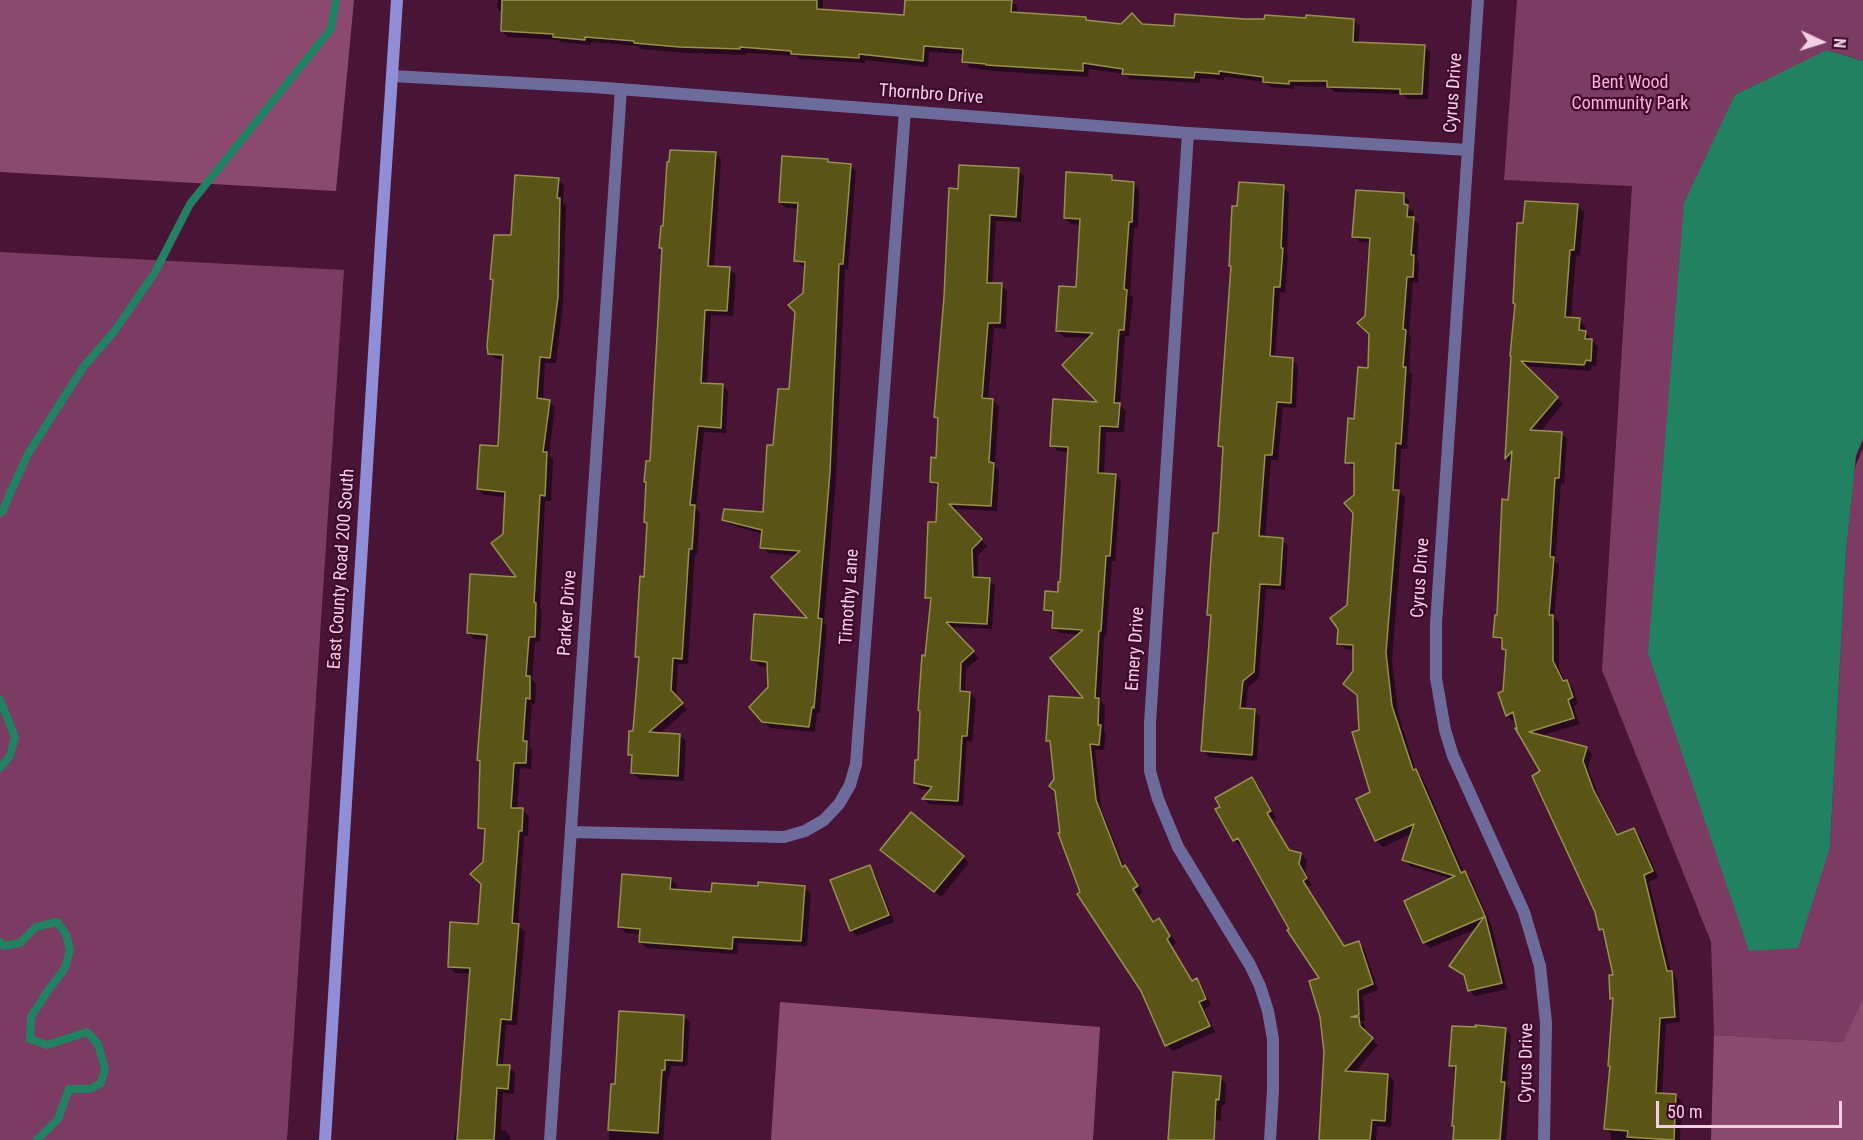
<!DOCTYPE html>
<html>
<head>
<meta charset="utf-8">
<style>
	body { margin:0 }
	#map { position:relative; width:1863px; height:1140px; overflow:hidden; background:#4a1437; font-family:"Roboto Condensed",sans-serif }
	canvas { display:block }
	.north { position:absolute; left:1791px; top:12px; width:60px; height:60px; -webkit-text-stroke:4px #3f082c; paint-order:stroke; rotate:94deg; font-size:16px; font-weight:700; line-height:24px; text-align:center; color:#f2cfe2 }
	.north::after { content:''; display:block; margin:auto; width:21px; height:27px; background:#f2cfe2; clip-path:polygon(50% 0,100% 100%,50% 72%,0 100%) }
	.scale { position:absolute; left:1656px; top:1101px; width:186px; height:27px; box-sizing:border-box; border:3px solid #f2cfe2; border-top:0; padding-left:8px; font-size:18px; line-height:21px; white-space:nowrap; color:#f2cfe2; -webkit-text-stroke:4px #3f082c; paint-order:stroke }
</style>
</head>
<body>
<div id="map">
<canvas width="1863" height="1140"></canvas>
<div class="north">N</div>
<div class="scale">50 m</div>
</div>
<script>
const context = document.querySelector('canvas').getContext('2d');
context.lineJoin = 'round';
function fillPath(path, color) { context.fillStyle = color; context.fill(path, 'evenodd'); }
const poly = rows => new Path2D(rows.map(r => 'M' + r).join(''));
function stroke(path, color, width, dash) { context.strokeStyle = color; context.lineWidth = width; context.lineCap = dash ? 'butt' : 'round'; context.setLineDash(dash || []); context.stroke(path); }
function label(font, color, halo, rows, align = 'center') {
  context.font = font + ' "Roboto Condensed",sans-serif'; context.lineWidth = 4.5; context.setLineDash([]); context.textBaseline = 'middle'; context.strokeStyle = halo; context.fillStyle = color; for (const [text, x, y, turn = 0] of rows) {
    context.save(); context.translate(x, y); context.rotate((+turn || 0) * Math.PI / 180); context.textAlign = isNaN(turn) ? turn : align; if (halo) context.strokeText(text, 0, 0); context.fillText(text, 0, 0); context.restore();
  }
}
fillPath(poly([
	[1517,0,1863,0,1863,61,1827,50,1830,847,1846,552,1854,470,1863,448,1863,1001,1843,1042,1714,1035,1711,942,1602,670,1632,186,1504,180],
	[0,252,344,270,287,1140,0,1140]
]), '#7b3b62');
fillPath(poly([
	[0,0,354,0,336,191,0,172],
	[1863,999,1863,1140,1711,1140,1714,1035,1843,1042],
	[780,1002,1100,1027,1093,1140,771,1140]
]), '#8b4970');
fillPath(poly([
	[1827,50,1863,61,1863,439,1856,456,1846,552,1830,847,1798,948,1749,951,1648,653,1684,203,1735,95]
]), '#218160');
fillPath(poly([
	[498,0,823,0,823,11,905,16,907,0,1011,0,1017,6,1017,13,1085,18,1089,22,1175,28,1245,20,1354,20,1360,26,1358,44,1424,46,1430,52,1428,99,1407,99,1403,94,1335,92,1329,87,1294,86,1294,89,1271,87,1265,82,1224,77,1224,80,1200,78,1200,83,1130,79,1125,74,1089,69,1088,77,994,71,970,68,964,61,964,54,929,52,928,67,865,60,865,63,799,59,796,56,746,53,746,55,686,53,641,49,638,46,591,42,591,45,561,42,558,40,508,37,502,31,503,14,497,8],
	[715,153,721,159,714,268,729,269,736,275,733,316,711,315,707,384,722,385,728,391,726,433,704,432,696,508,700,513,697,554,695,554,688,664,678,664,676,698,687,710,659,734,680,735,686,741,684,781,639,779,633,773,634,759,629,755,634,733,640,660,636,656,649,525,646,522,651,462,664,250,661,247],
	[828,160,831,164,850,165,856,171,848,270,845,269,836,479,824,623,827,626,820,713,817,713,815,732,770,728,763,721,770,687,769,667,759,666,753,660,811,619,797,556,768,553,762,547,763,534,730,525,724,519,764,514,775,447,790,391,804,294,806,267,802,266,796,260,800,209,786,208,780,202],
	[1018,170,1024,176,1021,222,996,221,992,285,1001,285,1007,291,1006,329,994,328,988,400,993,400,999,406,995,466,999,470,997,511,952,509,987,546,978,555,978,579,989,580,995,586,992,629,950,627,979,658,966,669,965,693,970,693,976,699,972,742,967,741,963,806,930,804,924,799,931,791,921,789,915,783,919,761,932,602,927,597,937,524,939,488,931,481,937,459,940,421,935,417,960,191],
	[1112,177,1117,182,1133,183,1139,189,1138,228,1134,228,1130,294,1133,297,1129,336,1125,336,1120,405,1126,411,1124,432,1106,432,1104,475,1115,475,1121,481,1115,562,1112,561,1106,636,1104,636,1101,702,1105,706,1104,731,1106,733,1104,750,1095,750,1101,808,1124,866,1131,873,1143,892,1138,896,1155,923,1159,920,1165,926,1176,943,1172,946,1193,981,1196,980,1202,986,1211,1005,1204,1009,1215,1032,1173,1051,1167,1045,1142,990,1082,893,1062,834,1052,745,1047,740,1087,699,1080,635,1060,633,1054,627,1054,616,1046,609,1059,594,1062,583,1069,452,1058,451,1051,445,1101,403,1090,338,1064,337,1058,331,1077,288,1081,225,1071,224,1065,218],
	[558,179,564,186,563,203,566,206,563,304,556,363,545,363,543,400,549,401,555,407,549,456,553,459,551,501,545,501,540,608,542,610,540,642,535,642,532,680,536,684,535,704,532,704,529,746,532,749,531,769,520,768,517,810,523,810,529,816,528,836,524,836,518,925,525,932,517,1025,506,1025,503,1066,509,1067,515,1073,514,1094,503,1093,501,1130,504,1130,510,1136,510,1140,454,1140,455,1130,459,1131,471,974,455,973,449,966,480,926,486,834,479,827,482,763,478,760,488,640,474,639,468,633,519,579,504,535,506,497,484,495,478,489,499,448,504,360,496,359,490,353,494,282,492,279,512,237],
	[1283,187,1289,193,1287,254,1288,256,1285,293,1280,292,1275,358,1292,359,1298,365,1296,408,1283,407,1278,460,1271,460,1265,538,1282,540,1288,546,1285,590,1266,589,1259,678,1248,687,1246,710,1254,710,1260,717,1257,761,1209,757,1203,750,1212,618,1209,614,1220,535,1225,451,1220,446,1233,268,1230,266],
	[1403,194,1409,201,1409,208,1414,212,1413,218,1419,224,1417,260,1419,262,1418,283,1413,282,1409,335,1411,337,1409,372,1412,374,1407,449,1401,449,1399,492,1405,497,1392,660,1398,713,1416,771,1422,777,1464,873,1471,879,1491,924,1507,989,1475,996,1469,990,1466,977,1451,966,1478,928,1430,948,1424,942,1453,879,1410,866,1404,860,1413,833,1383,847,1376,841,1358,799,1372,792,1360,731,1354,650,1345,649,1339,643,1349,606,1356,496,1355,468,1347,462,1370,369,1370,334,1366,316,1371,243,1360,242,1354,236],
	[1578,206,1584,212,1580,256,1576,255,1571,319,1579,320,1585,326,1585,332,1598,347,1596,366,1592,366,1590,371,1524,366,1563,404,1540,432,1561,433,1567,439,1564,484,1561,483,1555,561,1559,565,1554,618,1559,623,1559,668,1565,682,1573,688,1578,704,1573,706,1580,724,1540,736,1586,748,1592,754,1588,768,1599,797,1619,836,1634,830,1640,836,1658,877,1649,882,1671,972,1677,979,1680,1022,1666,1024,1662,1095,1676,1096,1682,1102,1680,1140,1611,1140,1611,1134,1606,1128,1611,1067,1614,1001,1611,998,1615,976,1606,935,1600,929,1596,911,1542,771,1516,719,1513,721,1507,715,1504,693,1507,652,1503,648,1503,643,1495,637,1512,465,1506,459,1513,357],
	[1252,779,1258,785,1276,818,1272,820,1291,852,1301,854,1307,860,1305,872,1312,885,1308,887,1345,947,1358,942,1364,948,1378,990,1363,996,1365,1021,1361,1021,1365,1025,1365,1033,1378,1045,1354,1073,1388,1075,1394,1081,1391,1127,1377,1126,1376,1140,1320,1140,1325,1052,1321,979,1243,844,1240,846,1234,840],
	[888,856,963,857,969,863,941,897],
	[869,867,875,873,894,922,857,936,851,930],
	[671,879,677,885,676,891,713,893,760,887,804,888,811,894,807,946,738,943,737,954,647,948,640,942,641,934,626,933,619,927],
	[683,1016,690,1022,687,1066,671,1066,670,1076,668,1076,663,1140,609,1140,612,1085,616,1085],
	[1505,1029,1511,1035,1507,1086,1510,1090,1506,1140,1453,1140,1457,1072,1451,1065],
	[1220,1077,1226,1084,1225,1105,1222,1105,1221,1121,1215,1120,1213,1140,1169,1140]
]), '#0007');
stroke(poly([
	[0,513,3,511,8,498,28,454,84,366,113,333,154,274,190,204,331,29,336,0],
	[0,700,15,737,10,756,0,768],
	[0,942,4,946,20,943,36,927,57,922,66,934,70,950,65,968,47,992,31,1017,30,1039,47,1045,87,1032,98,1044,105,1069,101,1083,90,1089,69,1089,58,1119,37,1140]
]), '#218160', 8);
const building = poly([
	[502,0,817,0,817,9,904,15,905,0,1012,0,1011,12,1086,17,1086,20,1121,24,1132,13,1142,24,1174,26,1175,14,1245,19,1264,19,1265,15,1306,18,1306,15,1354,19,1353,42,1425,45,1422,94,1400,94,1400,89,1327,87,1327,81,1289,81,1289,84,1263,82,1263,77,1219,71,1219,74,1195,72,1194,78,1122,74,1123,69,1083,63,1083,71,986,65,986,64,962,62,963,49,924,46,923,61,859,54,859,58,791,54,791,51,740,47,740,49,679,47,634,43,634,41,585,37,585,40,553,37,553,34,501,31,502,0],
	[670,150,716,152,708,266,730,267,727,311,705,310,701,383,723,384,721,428,698,426,690,505,695,505,692,549,689,549,682,659,673,658,671,690,683,703,649,732,680,734,678,776,631,773,632,755,628,755,629,731,633,731,639,657,635,657,640,576,644,577,647,523,644,522,646,482,644,482,646,461,650,461,662,248,659,248,661,226,663,226,667,162,669,162,670,150],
	[782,156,828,159,828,162,851,164,843,264,839,264,830,472,818,618,822,619,814,708,812,707,809,727,762,722,749,707,768,687,767,662,751,660,754,614,807,618,771,577,800,551,760,548,762,530,722,520,724,509,763,512,767,445,773,445,778,389,789,389,795,312,788,305,803,293,805,262,794,261,798,203,779,202,782,156],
	[959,165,1019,168,1016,217,990,215,987,283,1002,283,1000,323,988,323,982,398,993,399,989,462,994,463,991,506,949,504,982,539,972,549,973,577,990,578,987,624,946,622,974,651,961,663,960,691,970,692,967,736,962,736,958,801,922,799,932,787,914,783,915,760,918,760,920,711,918,710,922,655,925,656,931,598,925,598,928,522,936,522,938,483,930,482,931,457,936,458,938,418,934,417,944,297,949,188,958,189,959,165],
	[1066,172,1112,175,1112,180,1134,182,1132,222,1129,222,1124,289,1127,290,1124,330,1119,330,1114,403,1120,403,1118,427,1100,426,1098,473,1116,474,1110,556,1106,556,1101,631,1099,631,1095,698,1099,698,1098,725,1101,725,1099,745,1090,744,1096,800,1122,867,1125,865,1138,886,1133,889,1153,922,1159,918,1170,936,1167,939,1192,981,1197,978,1206,999,1199,1002,1210,1026,1165,1046,1141,991,1077,894,1080,892,1058,833,1060,833,1055,791,1049,786,1054,779,1050,741,1046,741,1049,696,1083,698,1050,658,1083,630,1052,628,1053,611,1044,610,1045,591,1058,592,1058,582,1060,582,1068,447,1050,446,1053,399,1097,402,1062,365,1093,333,1056,331,1059,286,1076,287,1080,219,1064,218,1066,172],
	[515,175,559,178,557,198,560,198,558,297,550,358,540,357,537,398,550,400,543,452,547,452,545,496,540,495,534,602,536,603,535,637,529,637,526,676,530,676,530,699,526,698,523,741,527,741,526,763,514,763,511,808,523,808,522,831,519,831,512,923,519,924,511,1020,501,1019,497,1065,510,1065,508,1089,497,1088,494,1140,457,1140,470,968,448,967,450,922,478,924,481,884,470,874,483,862,485,829,478,828,480,761,477,760,487,635,467,633,470,574,516,577,491,543,503,534,505,492,477,489,480,445,498,446,503,355,488,354,487,346,493,280,490,279,494,235,511,235,515,175],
	[1239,182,1284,185,1281,248,1283,248,1280,287,1274,287,1270,356,1293,358,1291,403,1277,402,1272,455,1265,455,1259,536,1283,538,1280,585,1260,584,1254,672,1243,681,1240,708,1255,709,1252,755,1201,751,1211,615,1207,615,1211,558,1213,533,1218,533,1223,447,1218,446,1231,266,1229,266,1232,206,1237,206,1239,182],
	[1356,190,1404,193,1404,204,1408,205,1407,217,1414,217,1411,255,1414,255,1413,277,1407,277,1403,329,1406,330,1403,367,1406,367,1401,444,1396,443,1393,490,1399,490,1386,653,1392,706,1413,770,1416,769,1461,873,1465,871,1485,916,1502,983,1468,991,1464,975,1449,966,1484,917,1423,943,1404,901,1455,876,1402,860,1414,824,1375,841,1356,799,1370,792,1352,732,1359,730,1357,695,1343,684,1353,671,1353,645,1337,644,1338,629,1330,618,1347,605,1353,513,1344,503,1354,495,1354,463,1345,463,1348,418,1354,419,1358,367,1368,368,1369,334,1357,323,1365,316,1370,238,1352,237,1356,190],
	[1525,201,1578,204,1574,250,1570,250,1565,317,1580,318,1579,330,1586,331,1585,339,1592,339,1591,361,1586,360,1584,365,1521,361,1558,397,1530,430,1562,432,1559,478,1555,478,1550,557,1554,557,1549,615,1553,615,1553,661,1563,681,1567,680,1573,697,1568,700,1574,718,1529,732,1587,747,1583,761,1593,789,1617,835,1634,828,1653,871,1644,875,1667,971,1672,971,1675,1017,1660,1018,1656,1093,1676,1094,1674,1140,1627,1137,1628,1131,1604,1129,1610,1066,1608,1066,1613,998,1610,999,1609,975,1613,975,1603,929,1599,930,1595,912,1532,776,1540,771,1515,728,1517,729,1513,712,1506,716,1498,693,1503,691,1506,650,1502,649,1502,638,1493,637,1495,615,1497,615,1502,499,1508,500,1512,451,1505,459,1511,356,1510,356,1515,304,1513,303,1517,223,1523,223,1525,201],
	[1252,777,1271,811,1267,813,1289,850,1301,853,1299,864,1307,878,1303,881,1344,946,1359,941,1373,984,1358,990,1359,1015,1351,1017,1359,1017,1360,1026,1373,1038,1345,1071,1388,1074,1385,1121,1372,1120,1370,1140,1319,1140,1324,1052,1320,1017,1309,981,1319,978,1287,930,1289,929,1238,838,1233,841,1215,809,1220,807,1215,798,1252,777],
	[911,812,964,856,934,892,880,850,911,812],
	[870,865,889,915,850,931,830,880,870,865],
	[622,874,671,878,670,889,711,892,712,883,758,886,758,882,805,886,801,941,733,937,732,949,639,942,640,929,618,927,622,874],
	[619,1011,684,1015,682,1061,665,1060,665,1070,662,1070,658,1133,608,1130,611,1084,615,1084,619,1011],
	[1475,1025,1506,1028,1501,1082,1505,1082,1500,1140,1453,1140,1454,1126,1452,1126,1456,1066,1449,1066,1452,1026,1476,1027,1475,1025],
	[1173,1072,1221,1076,1219,1100,1216,1099,1214,1140,1168,1140,1173,1072]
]);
fillPath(building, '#5a5516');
stroke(building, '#96914b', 1.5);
stroke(poly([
	[1478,0,1436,624,1436,678,1445,730,1453,756,1524,912,1540,966,1546,1023,1544,1140],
	[392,76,593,87,1188,133,1468,150],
	[1188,133,1150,723,1150,771,1158,799,1178,847,1250,965,1260,986,1268,1011,1273,1039,1273,1090,1270,1140],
	[571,832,784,837,805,831,824,820,839,804,850,785,856,764,905,111],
	[550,1140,621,89]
]), '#6d6b9b', 12);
stroke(poly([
	[325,1140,381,241,397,0]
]), '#918ed9', 12);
label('18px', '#feb0db', '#3f082c', [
	["Bent Wood",1630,83],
	["Community Park",1630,104]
]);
label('18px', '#f2cfe2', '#3f082c', [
	["Cyrus Drive",1454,93,-86],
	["Thornbro Drive",931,95,4],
	["East County Road 200 South",342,569,-86],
	["Cyrus Drive",1421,578,-86],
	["Timothy Lane",850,597,-86],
	["Parker Drive",568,613,-86],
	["Emery Drive",1136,649,-86],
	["Cyrus Drive",1527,1063,-89]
]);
</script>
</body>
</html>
